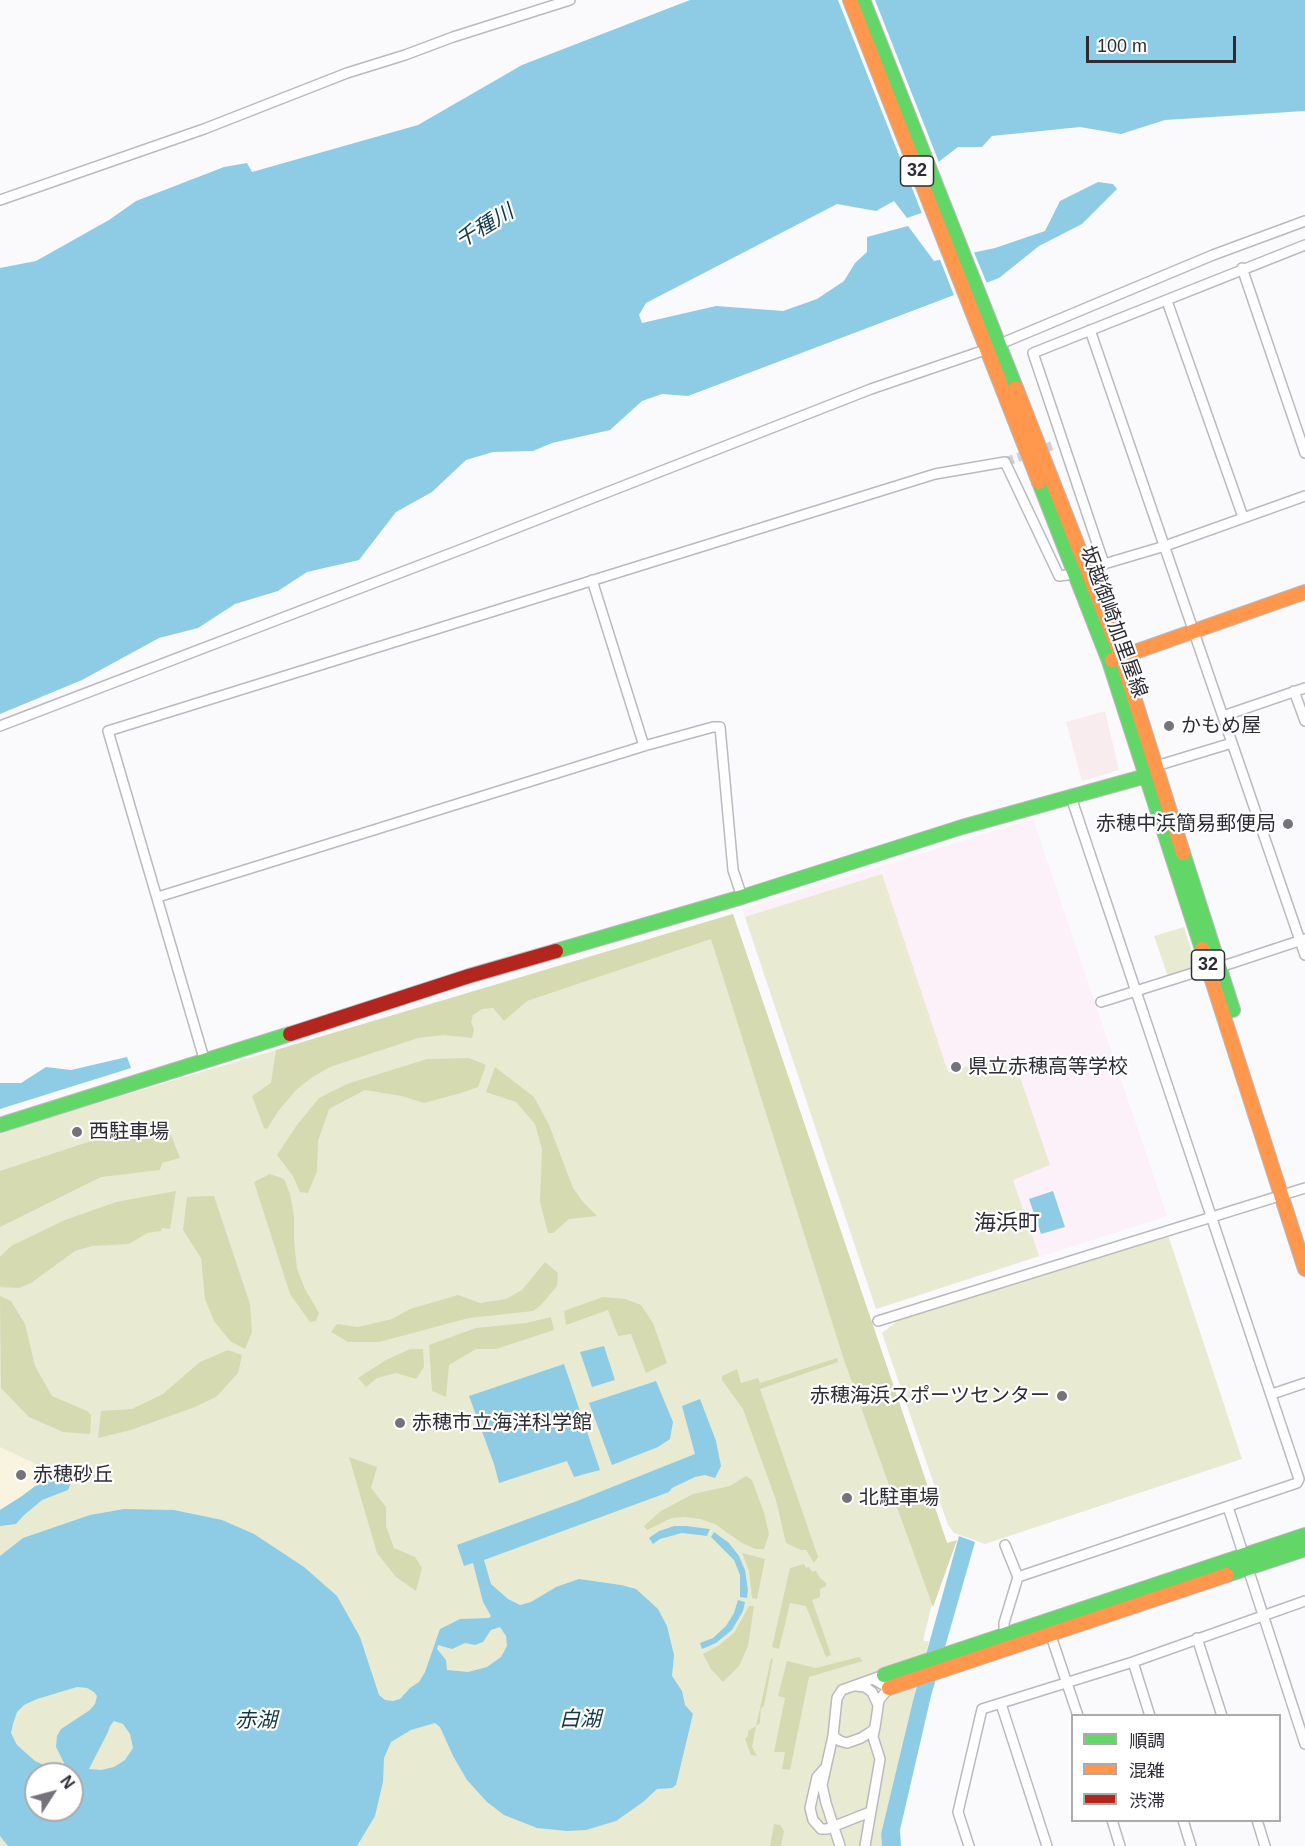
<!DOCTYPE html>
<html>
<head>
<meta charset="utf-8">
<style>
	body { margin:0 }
	#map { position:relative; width:1305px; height:1846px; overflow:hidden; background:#faf9fc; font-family:Helvetica,"Noto Sans JP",sans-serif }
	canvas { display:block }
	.legend { position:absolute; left:1071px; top:1714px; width:210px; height:108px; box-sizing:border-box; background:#fff; border:2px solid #abaaad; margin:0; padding:8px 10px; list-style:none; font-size:18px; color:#2d2b33 }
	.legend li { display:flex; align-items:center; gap:12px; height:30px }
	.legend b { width:30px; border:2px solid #abaaad }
	.north { position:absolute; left:24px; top:1762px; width:60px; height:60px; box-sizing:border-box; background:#fff; border:2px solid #abaaad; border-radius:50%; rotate:54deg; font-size:16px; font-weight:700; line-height:24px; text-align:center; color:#2d2b33 }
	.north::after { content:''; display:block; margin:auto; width:21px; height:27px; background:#757379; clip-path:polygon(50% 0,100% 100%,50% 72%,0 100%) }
	.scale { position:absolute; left:1086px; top:36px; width:150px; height:27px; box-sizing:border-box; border:3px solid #2d2b33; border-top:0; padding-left:8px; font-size:18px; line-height:21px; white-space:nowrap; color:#2d2b33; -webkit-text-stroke:4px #fff; paint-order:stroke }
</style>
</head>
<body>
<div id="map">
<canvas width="1305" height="1846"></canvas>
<ul class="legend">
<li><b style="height:8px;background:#63d668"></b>順調</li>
<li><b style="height:8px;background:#ff974d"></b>混雑</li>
<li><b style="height:8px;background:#b3261e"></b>渋滞</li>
</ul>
<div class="north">N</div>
<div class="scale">100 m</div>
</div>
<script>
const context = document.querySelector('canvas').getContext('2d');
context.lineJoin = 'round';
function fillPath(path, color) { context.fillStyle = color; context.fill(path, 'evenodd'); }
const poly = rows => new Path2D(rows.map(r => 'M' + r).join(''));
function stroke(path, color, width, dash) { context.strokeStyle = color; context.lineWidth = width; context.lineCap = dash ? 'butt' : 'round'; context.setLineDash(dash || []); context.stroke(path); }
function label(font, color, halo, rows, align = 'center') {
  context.font = font + ' Helvetica,"Noto Sans JP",sans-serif'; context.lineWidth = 4.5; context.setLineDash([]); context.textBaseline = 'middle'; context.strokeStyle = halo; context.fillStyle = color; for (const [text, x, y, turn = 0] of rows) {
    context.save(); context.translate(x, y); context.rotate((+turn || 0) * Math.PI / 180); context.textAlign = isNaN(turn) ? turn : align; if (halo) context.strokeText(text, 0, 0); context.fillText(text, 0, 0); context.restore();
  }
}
fillPath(poly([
	[1105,711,1119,770,1082,781,1066,722]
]), '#f9ecee');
fillPath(poly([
	[1033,819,1167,1216,876,1309,742,909]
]), '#fcf0f9');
fillPath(poly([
	[882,874,948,1072,992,1059,1018,1071,1050,1165,1013,1180,1039,1256,876,1309,745,917],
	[733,914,947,1543,923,1641,929,1641,881,1834,882,1846,0,1846,0,1132],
	[36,1774,72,1774,72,1810,36,1810],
	[1184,927,1197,967,1168,977,1154,936],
	[1168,1235,1242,1459,985,1544,954,1533,948,1525,882,1333,904,1316]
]), '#e8ebd2');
fillPath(poly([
	[733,914,947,1543,957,1540,933,1607,844,1360,711,939,527,1001,504,1021,493,1008,482,1009,473,1015,471,1022,474,1030,472,1038,443,1035,418,1038,330,1067,311,1078,296,1090,279,1110,267,1129,264,1128,252,1096,271,1083,276,1050],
	[469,1058,486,1065,478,1087,461,1093,424,1103,402,1096,365,1090,329,1109,318,1141,317,1171,308,1193,300,1192,293,1176,277,1155,297,1125,319,1098,347,1084,427,1059],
	[495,1067,534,1097,549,1125,573,1188,583,1202,597,1216,569,1219,553,1233,548,1233,540,1202,542,1149,535,1124,516,1102,486,1092],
	[152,1121,159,1123,163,1135,171,1135,180,1158,162,1163,160,1170,101,1177,0,1227,0,1171],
	[270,1174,284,1179,290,1194,294,1216,294,1241,297,1269,305,1289,319,1313,316,1321,310,1322,290,1294,254,1182],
	[176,1191,170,1229,162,1228,161,1231,147,1233,129,1244,92,1246,75,1251,31,1283,19,1288,0,1287,0,1257,11,1246,65,1220,116,1202],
	[214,1196,250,1304,252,1332,245,1349,230,1341,214,1321,205,1299,201,1258,183,1230,187,1197],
	[545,1262,558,1273,557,1286,541,1305,533,1311,469,1318,379,1342,348,1342,331,1332,337,1324,358,1327,392,1319,410,1309,458,1295,480,1303,506,1299,522,1290],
	[0,1296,11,1301,25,1324,35,1366,52,1396,87,1411,91,1415,90,1434,63,1432,29,1417,1,1388],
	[603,1297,625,1299,641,1305,653,1323,667,1363,646,1373,631,1334,618,1336,608,1310,566,1325,564,1311],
	[551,1317,554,1330,496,1349,476,1349,449,1365,446,1397,432,1391,429,1345,476,1328,526,1323],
	[410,1349,423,1349,424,1367,416,1379,396,1373,377,1378,366,1387,358,1378,386,1360],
	[228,1350,242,1355,238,1373,216,1397,195,1407,131,1430,98,1438,101,1411,132,1409,163,1394,200,1362],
	[837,1358,838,1362,760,1389,818,1557,814,1563,806,1550,801,1550,786,1543,776,1500,743,1409,722,1380,722,1376,737,1369,741,1383,758,1378,760,1383],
	[349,1457,377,1467,371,1488,386,1507,386,1526,394,1548,415,1557,422,1568,416,1591,396,1577,377,1553],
	[746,1476,752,1480,764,1513,769,1534,764,1549,756,1549,742,1543,715,1524,700,1519,684,1517,672,1518,647,1530,644,1526,661,1511,693,1494,730,1486],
	[742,1553,765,1559,757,1599,752,1598,749,1571],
	[804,1564,806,1568,809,1567,812,1572,816,1571,820,1578,826,1583,826,1586,820,1589,820,1597,812,1600,831,1655,826,1657,806,1606,790,1603,779,1649,772,1647,790,1568],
	[749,1606,754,1606,748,1646,739,1666,723,1682,711,1669,703,1654,718,1646,734,1633],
	[859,1657,863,1661,809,1677,790,1770,782,1769,785,1752,774,1752,785,1698,778,1696,787,1661,816,1668],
	[773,1658,764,1706,761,1708,760,1723,756,1726,752,1747,757,1756,751,1755,745,1739,748,1736,748,1731,756,1726,771,1659],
	[774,1824,780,1825,784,1831,781,1846,770,1846]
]), '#d5dab1');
fillPath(poly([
	[0,1447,38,1465,41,1469,42,1481,22,1496,0,1510]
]), '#f9f4e0');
fillPath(poly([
	[690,0,1305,0,1305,111,1165,120,1121,134,1080,127,992,136,982,147,958,147,937,163,930,210,907,218,894,201,876,211,837,204,646,303,639,315,642,323,716,306,783,311,817,299,844,281,855,263,867,252,867,237,908,226,934,261,995,248,1045,231,1060,201,1098,182,1113,184,1117,189,1082,224,1039,246,999,278,688,396,662,394,642,401,610,430,552,443,533,451,493,452,466,460,432,492,396,512,359,560,307,572,278,591,235,604,198,628,159,638,82,680,0,714,0,268,36,261,109,220,136,201,224,167,247,163,252,172,418,125,522,65],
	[127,1057,131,1068,0,1109,0,1083,21,1083,46,1067,71,1070],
	[1053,1191,1065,1227,1041,1234,1029,1199],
	[604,1346,615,1380,592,1387,580,1352],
	[564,1364,600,1470,574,1477,567,1461,499,1483,494,1464,469,1396],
	[656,1381,673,1422,670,1439,658,1447,612,1465,589,1403],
	[700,1399,716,1441,721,1466,715,1478,705,1475,695,1477,672,1488,669,1492,484,1560,491,1584,508,1599,520,1605,531,1602,556,1587,579,1579,621,1585,636,1589,658,1609,667,1626,674,1655,672,1676,682,1691,685,1705,693,1714,676,1785,672,1788,657,1789,643,1802,616,1821,586,1830,567,1831,537,1828,504,1815,487,1802,467,1780,453,1756,440,1727,435,1723,411,1730,391,1742,384,1758,383,1782,375,1816,357,1846,8,1846,0,1836,0,1556,23,1538,90,1515,124,1509,174,1510,222,1520,254,1534,304,1567,337,1596,360,1637,379,1695,385,1700,393,1701,400,1699,410,1688,419,1682,425,1672,440,1629,460,1619,489,1618,491,1616,483,1602,473,1563,464,1566,457,1545,577,1501,695,1454,682,1406],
	[500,1627,506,1636,507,1646,501,1657,487,1667,468,1672,447,1670,446,1660,437,1649,438,1645,452,1649,465,1643,475,1645,483,1642,491,1630],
	[77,1687,87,1688,94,1692,97,1696,95,1704,90,1710,61,1729,57,1736,56,1747,64,1763,64,1767,59,1772,35,1761,17,1745,11,1733,13,1724,17,1712,24,1705,37,1699],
	[114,1721,123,1724,130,1734,133,1748,125,1760,114,1767,101,1770,89,1769,108,1732,110,1726],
	[36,1774,72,1774,72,1810,36,1810],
	[78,1467,68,1490,42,1500,23,1516,16,1524,0,1526,0,1510,22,1496,42,1481],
	[674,1526,686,1526,710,1529,707,1536,682,1533,660,1539,653,1544,649,1538,659,1531],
	[714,1532,729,1543,739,1556,745,1570,748,1590,747,1598,740,1597,740,1575,734,1560,711,1537],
	[959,1536,975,1542,931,1696,900,1830,901,1846,882,1846,881,1834,913,1701],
	[738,1600,745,1602,743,1611,732,1630,716,1643,702,1649,700,1643,713,1638,726,1626,734,1613]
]), '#8ecce6');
fillPath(poly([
	[838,0,875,0,940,165,932,213,923,216],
	[973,250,988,286,955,298,939,257]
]), '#faf9fc');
stroke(poly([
	[1005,462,1054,445]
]), '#d1d0d4', 9, [9, 4.5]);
const street = poly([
	[0,200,204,129,347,73,405,55,453,37,570,0],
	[1305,245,1033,353,1104,564,1165,546,1305,496],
	[1242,268,1305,453],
	[1167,301,1243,517],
	[1090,330,1305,955],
	[592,580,644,746],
	[1294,691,1305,721],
	[1223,716,1305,688],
	[0,726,470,546,871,389,988,349,1213,255,1305,221],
	[1156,766,1232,743],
	[158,897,644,746,713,727,720,727,733,870,742,897],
	[1220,967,1305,939],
	[1101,1002,1209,968],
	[205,1062,108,731,935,474,1005,462,1059,576,1075,574],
	[878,1321,1305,1188],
	[1272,1394,1305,1383],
	[1228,1507,1305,1744],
	[1005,1545,1018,1577],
	[1049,1630,1078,1716],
	[1197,1638,1222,1716],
	[1004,1639,1004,1623,1018,1577,1297,1483,1299,1479,1071,797],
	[1133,1662,1150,1716],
	[856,1686,865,1687,872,1692,878,1705],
	[1001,1704,1047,1846],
	[833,1736,840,1741,847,1743,861,1738,872,1731,875,1727,879,1700,889,1688,873,1679],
	[825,1768,817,1777,810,1808,813,1820,821,1829,827,1829,870,1812],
	[1112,1820,1120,1846],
	[1183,1820,1191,1846],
	[1257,1820,1265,1846],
	[840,1846,826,1803,822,1785,833,1736,837,1698,842,1690,884,1675],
	[865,1846,880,1759,873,1737,875,1727],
	[969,1846,958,1812,982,1709,1133,1662,1305,1601]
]);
const fast = poly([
	[863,0,1016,388],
	[1039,482,1109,661,1202,949],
	[1183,853,1233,1010],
	[556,951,742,897,962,827,1146,776,1152,770],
	[0,1125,290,1034],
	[1227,1575,1305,1549],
	[884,1675,1305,1535]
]);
const slow = poly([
	[850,0,1039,482],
	[1016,388,1121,656,1183,853],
	[1112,660,1305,592],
	[1202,949,1305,1269],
	[889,1688,1227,1575]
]);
const jam = poly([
	[290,1034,469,976,556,951]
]);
stroke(street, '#bbb9be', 12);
stroke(fast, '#bbb9be', 16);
stroke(slow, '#bbb9be', 16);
stroke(jam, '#bbb9be', 16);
stroke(street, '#fefeff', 9);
stroke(fast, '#63d668', 14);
stroke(slow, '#ff974d', 14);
stroke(jam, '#b3261e', 14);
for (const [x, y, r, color] of [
	[1169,726,6,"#757379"],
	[1288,824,6,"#757379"],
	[956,1067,6,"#757379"],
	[77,1132,6,"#757379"],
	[1062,1396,6,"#757379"],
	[400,1423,6,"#757379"],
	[21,1475,6,"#757379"],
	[847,1498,6,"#757379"]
]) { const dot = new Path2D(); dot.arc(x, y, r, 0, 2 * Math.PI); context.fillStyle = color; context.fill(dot); stroke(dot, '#fff', 2); }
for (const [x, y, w] of [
	[917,171,33],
	[1208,965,33]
]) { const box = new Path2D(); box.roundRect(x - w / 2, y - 15, w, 30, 4.5); context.fillStyle = '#fff'; context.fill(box); stroke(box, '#2d2b33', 1.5); }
label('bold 18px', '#2d2b33', null, [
	["32",917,171],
	["32",1208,965]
]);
label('20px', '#2d2b33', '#fff', [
	["坂越御崎加里屋線",1113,622,70]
]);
label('20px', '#2d2b33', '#fff', [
	["かもめ屋",1181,726],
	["赤穂中浜簡易郵便局",1276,824,"right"],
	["県立赤穂高等学校",968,1067],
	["西駐車場",89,1132],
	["赤穂海浜スポーツセンター",1050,1396,"right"],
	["赤穂市立海洋科学館",412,1423],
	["赤穂砂丘",33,1475],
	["北駐車場",859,1498]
], 'left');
label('italic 21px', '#103848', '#fff', [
	["千種川",485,227,-31],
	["白湖",580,1720],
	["赤湖",256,1721]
]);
label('22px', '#2d2b33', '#fff', [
	["海浜町",1007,1224]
]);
</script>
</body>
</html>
